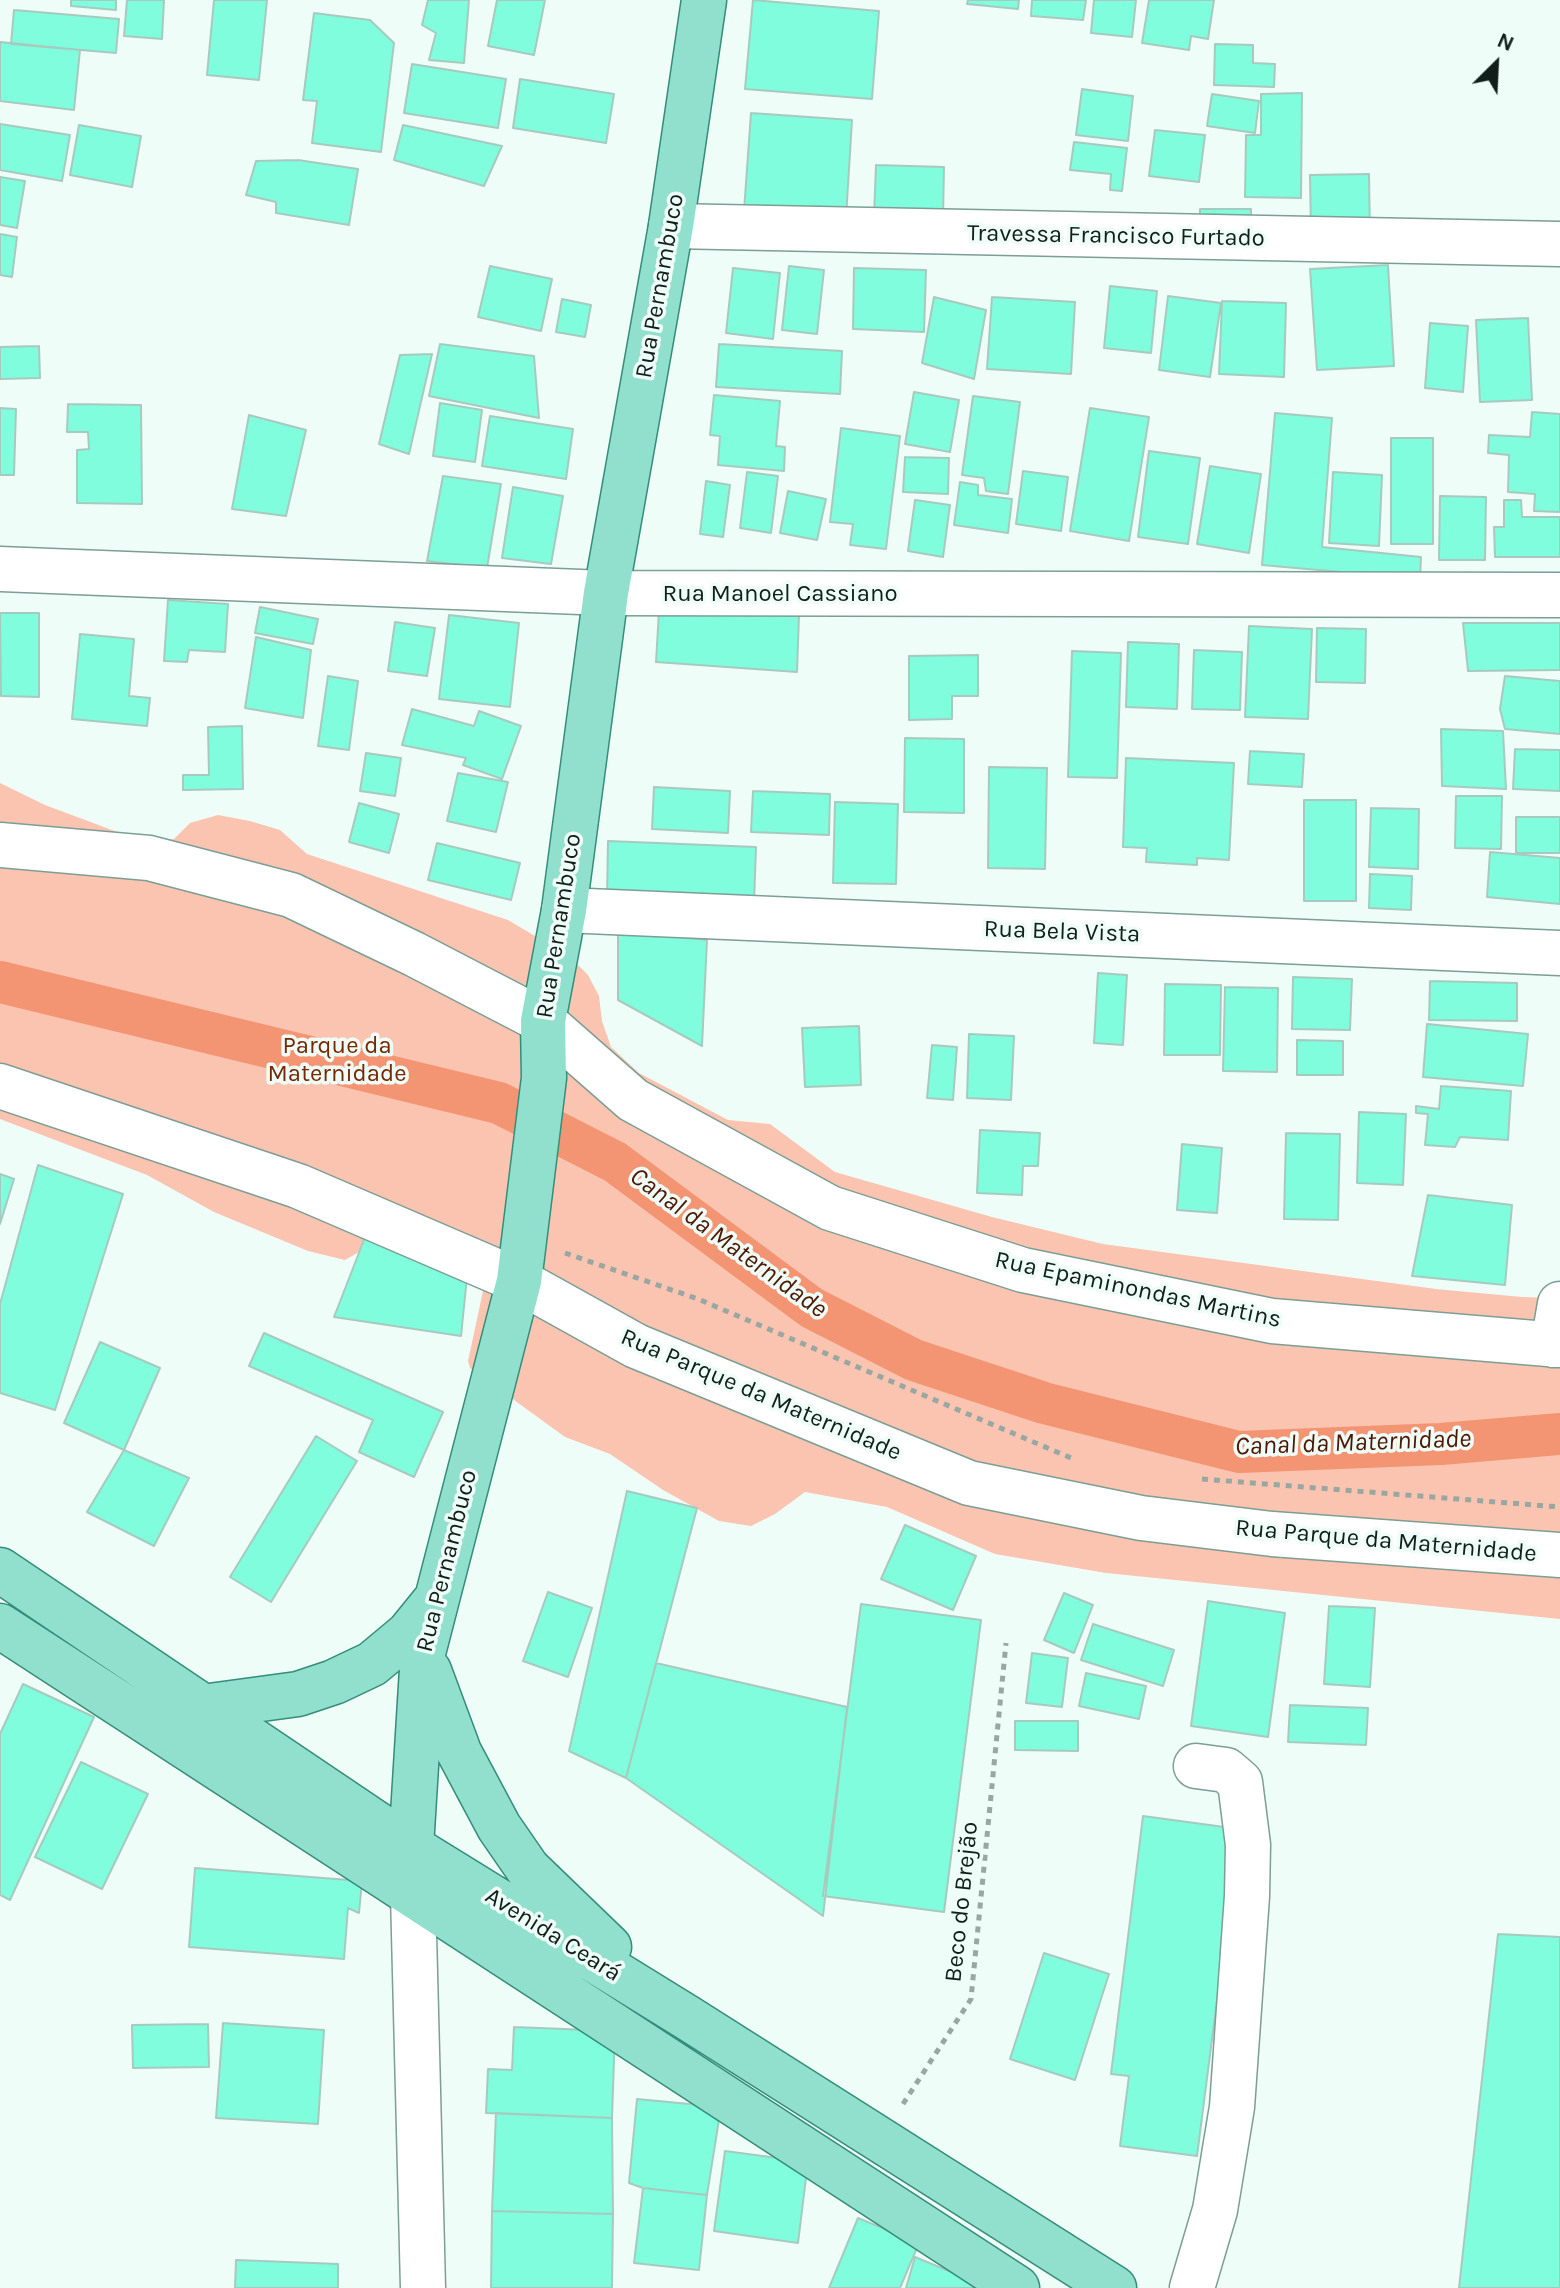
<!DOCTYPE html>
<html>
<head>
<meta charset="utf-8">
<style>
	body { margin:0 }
	#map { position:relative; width:1560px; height:2288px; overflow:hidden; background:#effdf9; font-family:Karla,sans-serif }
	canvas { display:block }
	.north { position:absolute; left:1456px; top:24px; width:80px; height:80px; -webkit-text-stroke:6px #effdf9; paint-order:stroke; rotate:24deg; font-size:22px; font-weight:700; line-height:32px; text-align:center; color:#111e1a }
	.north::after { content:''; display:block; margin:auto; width:28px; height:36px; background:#111e1a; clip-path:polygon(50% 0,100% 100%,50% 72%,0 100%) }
</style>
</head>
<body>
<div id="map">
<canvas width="1560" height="2288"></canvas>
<div class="north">N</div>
</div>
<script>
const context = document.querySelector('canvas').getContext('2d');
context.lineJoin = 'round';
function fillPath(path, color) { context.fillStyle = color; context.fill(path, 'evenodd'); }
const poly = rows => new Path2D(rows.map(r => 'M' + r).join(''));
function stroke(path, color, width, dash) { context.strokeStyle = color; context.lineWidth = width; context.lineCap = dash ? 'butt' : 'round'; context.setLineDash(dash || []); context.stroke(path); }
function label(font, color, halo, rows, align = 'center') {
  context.font = font + ' Karla,sans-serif'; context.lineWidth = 7; context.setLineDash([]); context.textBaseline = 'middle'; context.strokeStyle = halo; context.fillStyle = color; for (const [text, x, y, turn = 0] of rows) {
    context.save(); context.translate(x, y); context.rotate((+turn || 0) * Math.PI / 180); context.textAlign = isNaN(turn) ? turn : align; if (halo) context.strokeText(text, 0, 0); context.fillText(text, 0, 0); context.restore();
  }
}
fillPath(poly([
	[0,783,45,805,128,836,154,842,174,839,190,823,218,815,250,821,280,830,307,854,508,920,569,956,588,975,599,996,602,1021,611,1047,639,1073,728,1120,770,1124,835,1172,992,1217,1103,1244,1436,1289,1522,1297,1555,1298,1560,1294,1560,1619,1106,1573,995,1554,887,1507,805,1492,775,1514,751,1526,719,1521,663,1490,610,1454,565,1437,470,1368,468,1361,483,1291,481,1284,366,1248,345,1260,308,1251,214,1212,147,1175,0,1119]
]), '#fbc4b0');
stroke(poly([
	[0,982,499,1103,615,1162,812,1308,914,1360,1044,1403,1239,1452,1441,1444,1560,1434]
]), '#f39573', 42);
const building = poly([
	[71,0,116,0,116,10,71,6,71,0],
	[127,0,164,0,162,39,124,36,127,0],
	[214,0,267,0,259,80,207,75,214,0],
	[428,0,469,0,464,63,429,60,436,33,422,25,428,0],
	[497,0,545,0,534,55,488,46,497,0],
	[753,0,879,11,872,99,745,89,753,0],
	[968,0,1019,0,1018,9,967,4,968,0],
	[1032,0,1086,0,1083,20,1031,16,1032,0],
	[1094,0,1136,0,1132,37,1091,33,1094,0],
	[1149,0,1214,0,1208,39,1191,36,1189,50,1142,43,1149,0],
	[14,10,119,19,116,53,11,44,14,10],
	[314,13,370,20,394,43,381,152,312,143,317,101,303,100,314,13],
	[0,42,80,50,74,110,0,101,0,42],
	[1215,44,1253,45,1253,63,1275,64,1274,87,1214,85,1215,44],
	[412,64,506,79,498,128,404,113,412,64],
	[520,79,614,94,606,143,513,128,520,79],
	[1082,89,1133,96,1128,141,1076,135,1082,89],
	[1302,93,1301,198,1245,197,1246,135,1261,135,1261,94,1302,93],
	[1212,94,1259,101,1255,133,1207,126,1212,94],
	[751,113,852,120,846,218,744,211,751,113],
	[0,124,70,135,62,181,0,170,0,124],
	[79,125,141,136,132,187,70,175,79,125],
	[403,125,502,146,484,186,394,160,403,125],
	[1155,130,1205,135,1199,182,1149,176,1155,130],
	[1074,142,1127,148,1122,191,1110,190,1111,174,1070,170,1074,142],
	[298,160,358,169,349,225,276,213,276,202,246,195,256,161,298,160],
	[876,165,944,167,943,219,874,216,876,165],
	[1369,174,1370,234,1311,235,1310,175,1369,174],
	[0,177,25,181,17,228,0,225,0,177],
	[1200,209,1251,209,1251,231,1200,231,1200,209],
	[0,234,17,237,12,277,0,275,0,234],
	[1388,265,1394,366,1317,370,1310,269,1388,265],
	[490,266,552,279,541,331,478,317,490,266],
	[789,266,824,270,817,334,782,330,789,266],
	[733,268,780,273,773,339,726,333,733,268],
	[854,268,926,270,924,332,853,329,854,268],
	[1110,286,1157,291,1151,353,1104,348,1110,286],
	[1168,296,1221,303,1210,377,1159,370,1168,296],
	[934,297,986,310,974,379,922,363,934,297],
	[992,297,1075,302,1071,374,987,369,992,297],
	[562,299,591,305,585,337,556,332,562,299],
	[1222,301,1286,303,1284,377,1219,374,1222,301],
	[1528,318,1532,400,1480,402,1476,320,1528,318],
	[1430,323,1468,326,1463,392,1425,388,1430,323],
	[440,344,534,356,539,418,429,396,440,344],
	[719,344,842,351,840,394,716,387,719,344],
	[39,346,40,378,0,379,0,347,39,346],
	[432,354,409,454,379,444,400,355,432,354],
	[914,392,959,400,950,452,905,444,914,392],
	[714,395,780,401,776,446,785,447,784,471,718,465,720,436,710,435,714,395],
	[973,396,1020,402,1008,494,986,491,984,478,962,475,973,396],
	[440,403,482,410,475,462,433,456,440,403],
	[68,404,141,405,142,504,77,503,77,450,89,449,88,432,67,432,68,404],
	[0,408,16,409,14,475,0,475,0,408],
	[1090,408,1149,417,1129,541,1070,531,1090,408],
	[1532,412,1560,414,1560,512,1534,511,1535,494,1508,492,1509,455,1488,453,1489,435,1530,437,1532,412],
	[1275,413,1332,418,1322,547,1421,557,1420,579,1262,565,1275,413],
	[249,415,306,430,286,516,232,509,249,415],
	[490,416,573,429,566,479,482,466,490,416],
	[841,428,900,436,886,549,850,545,853,524,830,522,841,428],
	[1391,438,1433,438,1433,544,1391,544,1391,438],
	[1149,451,1200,458,1188,544,1138,537,1149,451],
	[905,457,949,458,948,494,903,492,905,457],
	[1210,466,1261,474,1249,553,1197,544,1210,466],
	[1023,471,1068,477,1061,531,1016,524,1023,471],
	[747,472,778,476,771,533,740,528,747,472],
	[1333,472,1382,475,1379,546,1329,543,1333,472],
	[443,476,501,484,487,568,427,561,443,476],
	[706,481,730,485,723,537,700,534,706,481],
	[960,482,978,485,978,495,1012,499,1008,533,954,525,960,482],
	[513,487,563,496,551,564,502,558,513,487],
	[788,491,826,499,817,540,780,533,788,491],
	[1440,496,1486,497,1485,560,1439,560,1440,496],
	[915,500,950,505,943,557,908,551,915,500],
	[1504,500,1521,500,1522,517,1560,517,1560,557,1495,557,1494,527,1504,527,1504,500],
	[168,600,228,604,225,652,189,650,187,662,164,661,168,600],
	[260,607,318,619,313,644,255,633,260,607],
	[659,611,799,615,797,672,656,662,659,611],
	[0,613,39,613,39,697,1,696,0,613],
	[449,615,519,623,510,707,439,699,449,615],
	[395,622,435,628,427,676,388,671,395,622],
	[1463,623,1560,623,1560,670,1468,671,1463,623],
	[1249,626,1312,629,1308,719,1245,717,1249,626],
	[1317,628,1366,629,1365,683,1316,682,1317,628],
	[80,634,134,639,129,696,150,698,147,726,72,719,80,634],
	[256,637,311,650,303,718,245,708,256,637],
	[1128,642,1179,644,1177,709,1126,707,1128,642],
	[1194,650,1242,652,1240,710,1192,709,1194,650],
	[1072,651,1121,653,1117,778,1068,777,1072,651],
	[978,655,978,696,952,696,952,719,909,720,909,656,978,655],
	[328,676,358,681,349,750,318,746,328,676],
	[1505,676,1560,681,1560,734,1505,729,1500,709,1505,676],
	[412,709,474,726,479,711,521,726,502,779,463,765,466,758,402,745,412,709],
	[242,726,243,789,183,790,183,775,209,775,208,727,242,726],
	[1441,729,1503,731,1506,789,1442,786,1441,729],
	[905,738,964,739,964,813,904,812,905,738],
	[1515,749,1560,750,1560,791,1513,789,1515,749],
	[1250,751,1304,754,1302,787,1248,784,1250,751],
	[366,753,401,758,395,796,360,791,366,753],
	[1126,758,1234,763,1229,860,1197,858,1197,865,1146,862,1147,848,1123,847,1126,758],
	[989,767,1047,768,1045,869,988,868,989,767],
	[458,773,508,782,496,832,447,821,458,773],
	[654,787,730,791,728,833,652,829,654,787],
	[753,791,830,794,829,835,751,832,753,791],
	[1456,796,1502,796,1501,849,1455,848,1456,796],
	[1304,800,1356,800,1356,901,1304,901,1304,800],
	[835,802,898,804,896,884,833,883,835,802],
	[359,803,399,814,389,853,349,842,359,803],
	[1371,808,1419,809,1418,869,1369,867,1371,808],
	[1516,817,1560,817,1560,853,1516,853,1516,817],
	[608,841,756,847,754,903,607,898,608,841],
	[437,843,520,863,511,900,428,880,437,843],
	[1490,852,1560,858,1560,904,1487,897,1490,852],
	[1370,874,1412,876,1411,910,1369,908,1370,874],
	[618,930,707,940,702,1046,618,1000,618,930],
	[1098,973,1127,975,1123,1045,1094,1043,1098,973],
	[1293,977,1352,979,1350,1030,1292,1029,1293,977],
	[1430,981,1517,983,1517,1021,1429,1020,1430,981],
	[1165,984,1221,985,1220,1055,1164,1055,1165,984],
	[1225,987,1278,988,1277,1072,1223,1071,1225,987],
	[1427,1024,1528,1034,1523,1086,1423,1077,1427,1024],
	[859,1026,861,1085,805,1087,802,1028,859,1026],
	[969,1034,1014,1036,1011,1100,967,1098,969,1034],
	[1297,1040,1343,1041,1343,1075,1297,1075,1297,1040],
	[932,1045,957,1047,953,1100,927,1098,932,1045],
	[1441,1086,1511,1091,1508,1140,1460,1137,1455,1147,1425,1145,1428,1114,1416,1113,1416,1106,1439,1109,1441,1086],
	[1359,1112,1406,1114,1403,1185,1357,1183,1359,1112],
	[980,1130,1040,1133,1038,1166,1023,1166,1022,1195,977,1193,980,1130],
	[1286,1133,1340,1134,1338,1220,1284,1219,1286,1133],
	[1182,1144,1222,1148,1217,1213,1177,1210,1182,1144],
	[38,1165,123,1194,55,1410,0,1393,0,1304,38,1165],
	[0,1174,14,1179,0,1224,0,1174],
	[1428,1195,1512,1205,1505,1285,1412,1276,1428,1195],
	[369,1227,468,1267,461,1336,334,1317,369,1227],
	[264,1333,443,1412,414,1477,359,1452,373,1420,249,1366,264,1333],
	[100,1342,160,1368,124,1450,64,1423,100,1342],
	[316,1436,357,1461,271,1602,230,1577,316,1436],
	[124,1450,189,1478,154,1546,87,1512,124,1450],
	[627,1491,697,1508,626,1778,569,1751,627,1491],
	[905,1525,976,1556,953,1610,881,1579,905,1525],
	[548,1592,592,1608,568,1677,523,1661,548,1592],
	[1064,1593,1093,1605,1074,1653,1044,1640,1064,1593],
	[1208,1601,1285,1613,1268,1737,1191,1726,1208,1601],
	[861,1604,981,1620,944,1912,823,1896,861,1604],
	[1329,1606,1375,1608,1370,1687,1324,1684,1329,1606],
	[1093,1624,1174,1650,1163,1686,1081,1660,1093,1624],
	[1032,1653,1068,1658,1062,1707,1026,1703,1032,1653],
	[656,1663,847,1707,823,1916,626,1778,656,1663],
	[1086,1673,1146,1686,1139,1719,1079,1706,1086,1673],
	[23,1684,94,1717,10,1900,0,1895,0,1734,23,1684],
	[1290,1705,1368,1708,1366,1745,1288,1742,1290,1705],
	[1015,1721,1078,1721,1078,1751,1015,1750,1015,1721],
	[81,1762,148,1794,102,1889,35,1857,81,1762],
	[1143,1816,1239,1829,1197,2156,1120,2146,1129,2076,1111,2074,1143,1816],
	[195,1868,362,1881,359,1913,348,1908,344,1959,189,1947,195,1868],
	[1498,1934,1560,1937,1560,2288,1459,2288,1498,1934],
	[1044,1953,1109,1974,1075,2080,1010,2059,1044,1953],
	[223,2023,324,2030,318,2124,216,2118,223,2023],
	[208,2024,209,2067,133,2068,132,2025,208,2024],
	[514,2027,615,2031,612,2118,486,2113,488,2069,512,2070,514,2027],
	[637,2099,721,2107,707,2195,643,2188,629,2183,637,2099],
	[496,2113,612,2118,613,2214,492,2211,496,2113],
	[725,2151,808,2162,798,2243,714,2231,725,2151],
	[643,2188,707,2195,699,2270,634,2263,643,2188],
	[492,2211,613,2214,612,2288,491,2288,492,2211],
	[858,2218,919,2243,900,2288,829,2288,858,2218],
	[915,2257,990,2288,906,2288,915,2257],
	[236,2260,338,2264,338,2288,235,2288,236,2260]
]);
fillPath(building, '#7ffddd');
stroke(building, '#a7cabf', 2);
const minor = poly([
	[671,226,1560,244],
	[0,569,606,593,1560,595],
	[0,845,149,858,291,895,414,954,543,1021,633,1100,830,1208,1023,1270,1272,1321,1560,1345],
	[564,910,1560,953],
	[0,1086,298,1186,519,1281,636,1346,969,1483,1141,1518,1272,1534,1560,1555],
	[1553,1345,1560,1304],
	[413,1894,423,2288],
	[1192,2288,1215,2210,1232,2107,1247,1896,1248,1845,1240,1782,1226,1770,1196,1766]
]);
const major = poly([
	[0,1570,411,1847,688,2018,1114,2288],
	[0,1626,1017,2288],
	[429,1671,459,1752,499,1827,528,1869,609,1947],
	[202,1707,298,1694,334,1682,372,1664,408,1634,434,1602],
	[413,1894,411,1847,423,1653,519,1281,544,1078,543,1021,564,910,606,593,671,226,704,0]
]);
stroke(minor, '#7c9e94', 47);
stroke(major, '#348d79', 47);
stroke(poly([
	[565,1253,698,1299,1071,1458],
	[1202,1479,1560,1507],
	[903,2104,971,1999,1006,1643]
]), '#99a7a3', 5, [6, 6]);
stroke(minor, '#fff', 44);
stroke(major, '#91dfcd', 44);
label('24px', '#111e1a', '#effdf9', [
	["Travessa Francisco Furtado",1116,236,1],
	["Rua Pernambuco",660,286,-80],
	["Rua Manoel Cassiano",780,594],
	["Rua Pernambuco",559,926,-81],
	["Rua Bela Vista",1062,932,2],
	["Rua Epaminondas Martins",1138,1290,12],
	["Rua Parque da Maternidade",761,1395,23],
	["Rua Parque da Maternidade",1386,1541,5],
	["Rua Pernambuco",447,1561,-76],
	["Beco do Brejão",962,1902,-84],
	["Avenida Ceará",553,1935,32]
]);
label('24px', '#782700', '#effdf9', [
	["Parque da",337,1046],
	["Maternidade",337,1074]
]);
label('italic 26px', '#501700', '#effdf9', [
	["Canal da Maternidade",728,1243,36],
	["Canal da Maternidade",1353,1443,-2]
]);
</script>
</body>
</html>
